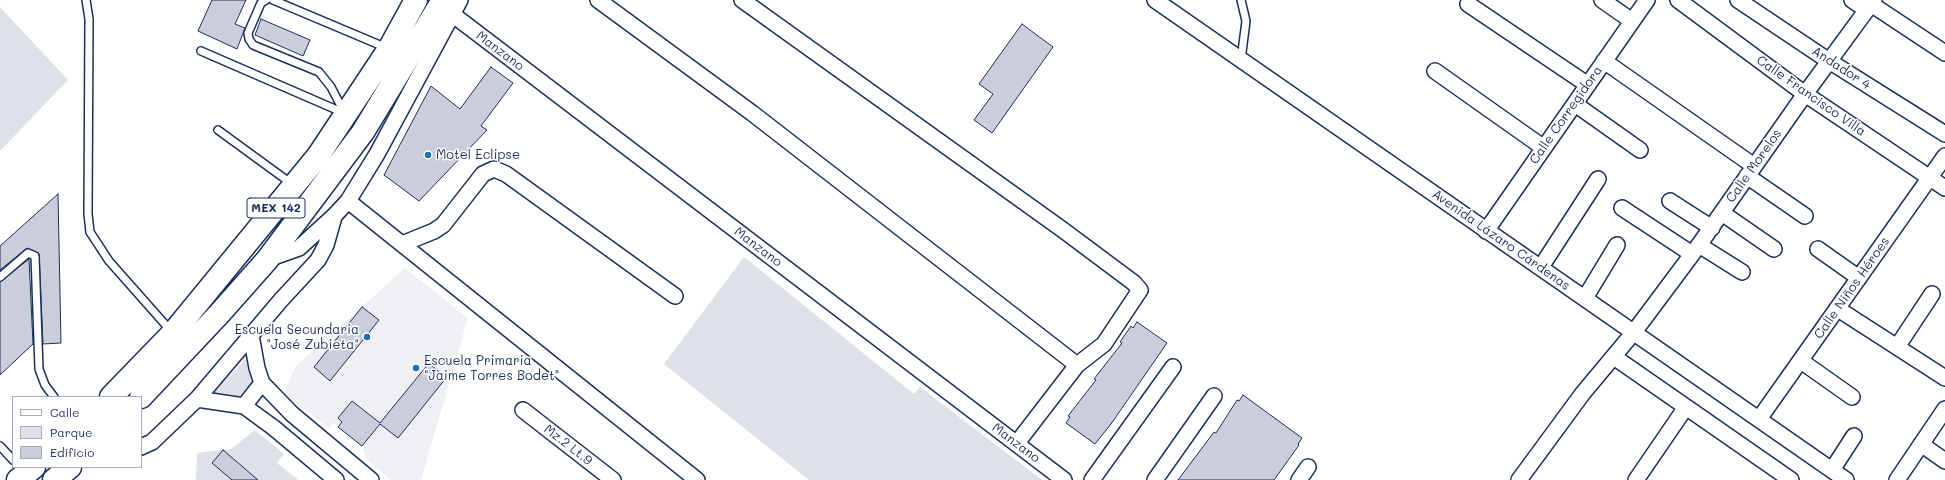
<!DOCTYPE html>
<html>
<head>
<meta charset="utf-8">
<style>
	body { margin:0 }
	#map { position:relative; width:1945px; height:480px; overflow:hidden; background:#fff; font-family:Mali,sans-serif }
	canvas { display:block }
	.legend { position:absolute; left:12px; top:396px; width:130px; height:72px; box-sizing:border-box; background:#fff; border:1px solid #a4acbf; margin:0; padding:5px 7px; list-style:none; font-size:12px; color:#1b2f5e }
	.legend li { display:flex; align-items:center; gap:8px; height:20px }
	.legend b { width:20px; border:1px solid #a4acbf }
</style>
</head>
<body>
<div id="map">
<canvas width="1945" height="480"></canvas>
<ul class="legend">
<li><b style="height:5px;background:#fff"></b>Calle</li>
<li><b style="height:11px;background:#dee1e7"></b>Parque</li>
<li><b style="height:11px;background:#caceda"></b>Edificio</li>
</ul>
</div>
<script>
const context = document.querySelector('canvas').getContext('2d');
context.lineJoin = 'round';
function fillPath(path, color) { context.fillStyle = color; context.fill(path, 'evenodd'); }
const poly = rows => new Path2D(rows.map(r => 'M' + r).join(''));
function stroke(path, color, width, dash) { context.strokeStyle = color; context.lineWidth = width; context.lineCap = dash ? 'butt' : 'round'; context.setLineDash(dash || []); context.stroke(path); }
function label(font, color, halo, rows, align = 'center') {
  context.font = font + ' Mali,sans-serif'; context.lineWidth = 3; context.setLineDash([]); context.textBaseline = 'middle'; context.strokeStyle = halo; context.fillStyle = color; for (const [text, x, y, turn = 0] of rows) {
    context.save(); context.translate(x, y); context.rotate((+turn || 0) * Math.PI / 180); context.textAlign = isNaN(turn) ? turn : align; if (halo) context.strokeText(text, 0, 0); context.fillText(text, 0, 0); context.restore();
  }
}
fillPath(poly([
	[405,268,468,318,421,480,391,480,367,460,362,446,334,423,329,429,284,393,296,366]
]), '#eff0f4');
fillPath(poly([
	[0,7,68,80,0,151],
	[744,257,914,394,920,387,1042,480,809,480,664,364],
	[246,354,248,354,254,380,239,397,236,398,210,393,224,377,228,377,242,363,242,359],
	[255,430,284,454,277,463,298,480,196,480,197,453,231,449]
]), '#dee1e7');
const building = poly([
	[212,0,246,0,235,24,245,28,237,49,198,31,212,0],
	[261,19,310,40,303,56,255,35,261,19],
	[1022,24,1053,47,992,133,974,120,993,94,979,84,1022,24],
	[491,67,513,83,481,126,487,130,419,201,384,175,431,86,460,109,491,67],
	[58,194,61,343,43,344,39,254,27,248,0,270,0,246,58,194],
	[29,259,33,344,0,375,0,282,29,259],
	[362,307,379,320,330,381,314,367,362,307],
	[1137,322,1167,343,1111,424,1095,444,1066,423,1070,417,1068,416,1096,380,1094,379,1122,343,1120,342,1131,326,1133,328,1137,322],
	[429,363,446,378,398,438,380,424,362,446,338,427,342,422,338,418,352,401,380,423,429,363],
	[1243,395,1302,438,1298,444,1299,445,1274,480,1178,480,1214,432,1216,433,1237,400,1239,401,1243,395],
	[223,450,258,480,232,480,212,463,223,450]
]);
fillPath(building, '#caceda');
stroke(building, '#1b2f5e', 1);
const service = poly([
	[86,0,89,19,88,214,90,232,109,261,171,331],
	[266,0,261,3,248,33,249,39,253,45,319,72,331,87,344,112],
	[273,0,387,48],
	[1241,0,1246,21,1241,60],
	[201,51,344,113],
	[218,130,292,184],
	[0,277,28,253,35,256,39,369,45,385,54,397],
	[0,446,13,460]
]);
const minor = poly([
	[598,0,752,113,1077,365],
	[742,0,1063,230,1134,283,1140,290,1104,344,1077,365,1017,443],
	[1155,0,1846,480],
	[1602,0,1632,21],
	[1678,0,1805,94,1945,188],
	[1738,0,1829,61,1945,134],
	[1852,0,1867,10],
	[1468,4,1588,85],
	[1871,4,1945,53],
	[452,14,1064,480],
	[1604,61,1754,166],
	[1435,71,1544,148],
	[1575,104,1640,150],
	[1747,176,1805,216],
	[348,201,697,480],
	[1670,201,1712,228],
	[1622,208,1692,254],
	[1722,213,1774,249],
	[1486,231,1647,0],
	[402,244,434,231,443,225,483,174,494,169,506,174,675,296],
	[1699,245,1742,272],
	[1818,249,1859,278],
	[268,259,299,248,334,216,348,201,377,154,460,0],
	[1541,267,1598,179],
	[1585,298,1617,245],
	[1838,309,1945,378],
	[251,335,257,368,262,383,292,414,371,480],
	[1897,347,1932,294],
	[1614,357,1791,480],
	[1801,361,1852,397],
	[197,399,244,406,274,428,336,480],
	[244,406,262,383],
	[523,410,613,480],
	[1759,419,1945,156],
	[1921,444,1945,461],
	[141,447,152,442,197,399,281,300,318,260,326,245,334,217],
	[1832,470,1854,436],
	[1092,480,1173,367],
	[1155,480,1214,396],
	[1299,480,1308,467],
	[1519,480,1583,393,1634,332,1699,245,1805,94,1874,0],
	[1636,480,1686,407],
	[1897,480,1945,409]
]);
const trunk = poly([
	[111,397,173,333,318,156,389,49,416,0],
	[141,397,220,313,267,260,363,132,443,0],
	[18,480,34,467],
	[54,480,70,467]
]);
stroke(service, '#1b2f5e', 10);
stroke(minor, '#1b2f5e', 18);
stroke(trunk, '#1b2f5e', 25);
stroke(service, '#fff', 7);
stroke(minor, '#fff', 15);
stroke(trunk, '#fff', 22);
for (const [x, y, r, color] of [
	[428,155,4,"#1f6fb2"],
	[367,337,4,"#1f6fb2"],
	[416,368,4,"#1f6fb2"]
]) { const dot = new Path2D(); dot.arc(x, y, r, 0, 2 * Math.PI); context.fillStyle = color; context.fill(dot); stroke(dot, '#fff', 1.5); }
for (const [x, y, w] of [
	[276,208,58]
]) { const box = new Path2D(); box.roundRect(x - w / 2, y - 10, w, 20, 3); context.fillStyle = '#fff'; context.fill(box); stroke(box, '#1b2f5e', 1); }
label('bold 12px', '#1b2f5e', null, [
	["MEX 142",276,208]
]);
label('13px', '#1b2f5e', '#fff', [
	["Manzano",500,51,37],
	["Andador 4",1841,68,33],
	["Calle Francisco Villa",1811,96,35],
	["Calle Corregidora",1566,115,-55],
	["Calle Morelos",1754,166,-55],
	["Avenida Lázaro Cárdenas",1501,240,35],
	["Manzano",758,247,37],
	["Calle Niños Héroes",1852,288,-55],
	["Manzano",1016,443,37],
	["Mz.2 Lt.9",568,445,38]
]);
label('13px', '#1b2f5e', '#fff', [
	["Motel Eclipse",436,155],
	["Escuela Secundaria",359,330,"right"],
	["\"José Zubieta\"",359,345,"right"],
	["Escuela Primaria",424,361],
	["\"Jaime Torres Bodet\"",424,376]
], 'left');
</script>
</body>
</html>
